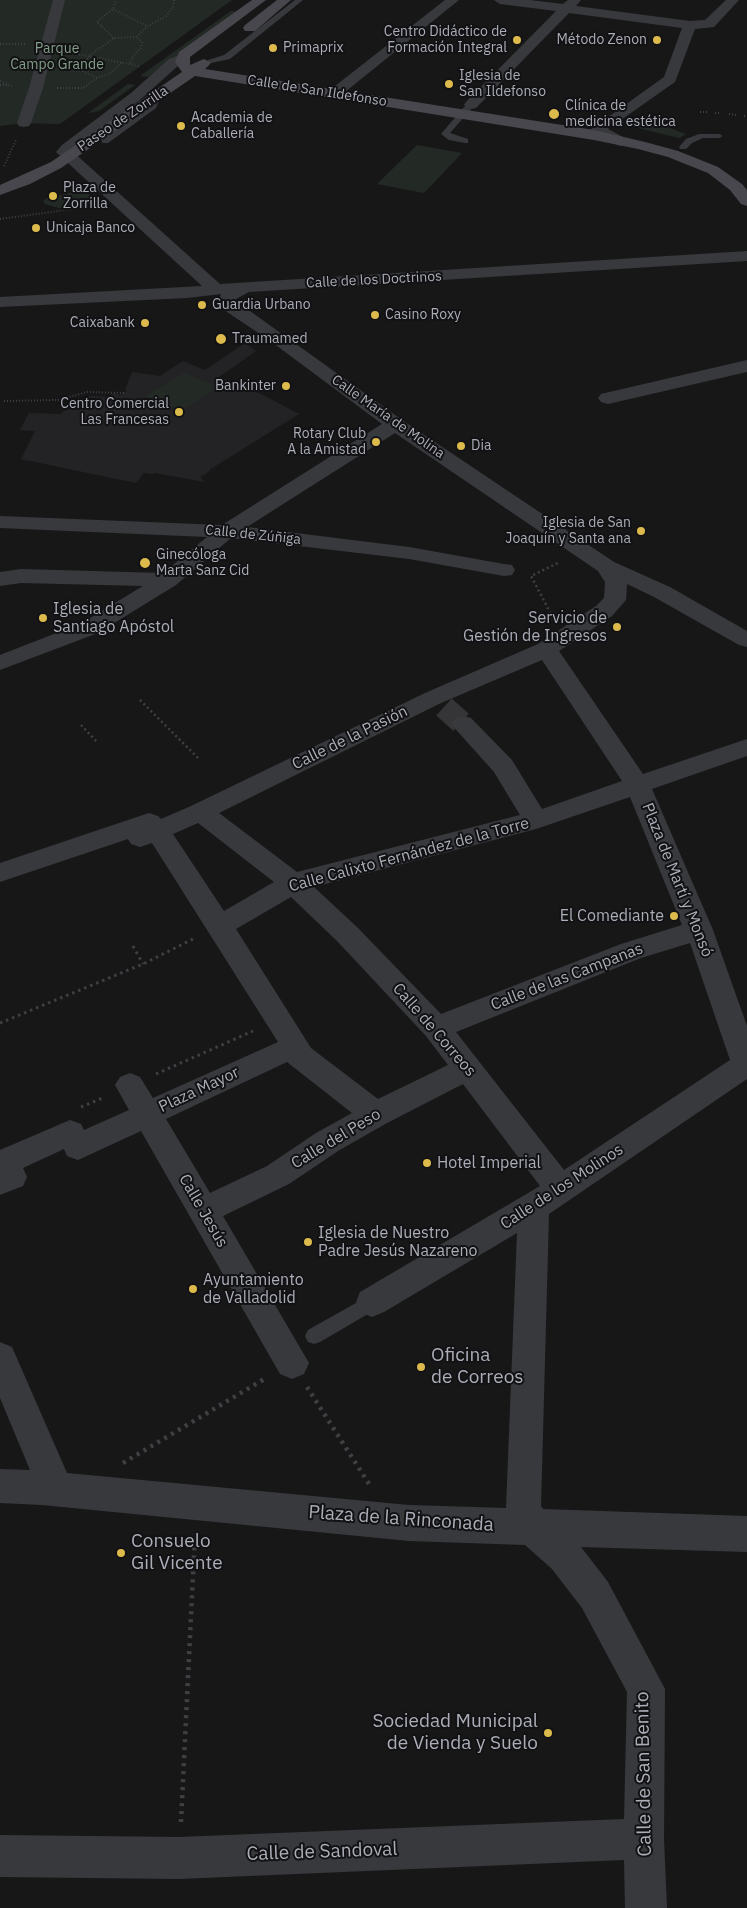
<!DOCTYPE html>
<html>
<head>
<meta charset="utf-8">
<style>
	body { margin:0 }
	canvas { display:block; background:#171718 }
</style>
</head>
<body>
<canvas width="747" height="1908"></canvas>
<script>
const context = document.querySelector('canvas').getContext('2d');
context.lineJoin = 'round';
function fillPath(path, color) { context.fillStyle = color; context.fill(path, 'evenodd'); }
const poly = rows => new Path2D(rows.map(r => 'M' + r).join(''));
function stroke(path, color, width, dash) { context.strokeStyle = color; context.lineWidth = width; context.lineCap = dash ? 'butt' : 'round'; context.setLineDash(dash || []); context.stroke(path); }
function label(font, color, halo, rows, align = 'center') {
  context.font = font + ' "IBM Plex Sans",sans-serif'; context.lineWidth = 4; context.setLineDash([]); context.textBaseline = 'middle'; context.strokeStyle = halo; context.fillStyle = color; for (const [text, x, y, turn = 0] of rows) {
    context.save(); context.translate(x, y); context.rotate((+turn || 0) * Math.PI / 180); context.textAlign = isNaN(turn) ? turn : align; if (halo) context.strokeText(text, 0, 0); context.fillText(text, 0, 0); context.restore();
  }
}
fillPath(poly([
	[245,343,256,351,219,377,263,395,299,414,209,470,210,471,200,477,205,482,155,473,153,474,144,473,136,483,21,459,35,431,20,430,29,413,60,414,89,396,107,397,114,393,120,395,127,391,125,390,132,372,160,376,183,361,205,370]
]), '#232325');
fillPath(poly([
	[0,0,232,0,60,124,24,123,0,126],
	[231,11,238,12,148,77,140,76],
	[128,84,135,85,99,111,88,113],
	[645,120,661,121,672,129,686,134,679,138,638,128],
	[417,145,462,153,424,193,377,184],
	[83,190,102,204,59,208,45,204,43,201,47,198],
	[184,373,219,387,181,411,145,396]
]), '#232a25');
stroke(poly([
	[444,707,463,724]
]), '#353538', 23, [23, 12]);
stroke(poly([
	[113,9,147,26],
	[114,38,97,22,113,9,116,0],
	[0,44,27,44],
	[67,52,139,66],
	[130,63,134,55,141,48,142,42,136,37,148,26,166,16,173,7,174,0],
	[61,70,83,71],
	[97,78,83,71,86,65,93,62,87,59,89,56,114,38,136,37],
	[0,81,13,87],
	[0,85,7,85],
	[57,88,83,88,97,78,109,74,122,62],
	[700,112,707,112],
	[715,113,721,113],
	[729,114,736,115],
	[744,116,747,116],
	[4,166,16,140],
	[0,219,94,206],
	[4,401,58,400,87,392,124,393]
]), '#3f3f44', 2, [1, 2]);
stroke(poly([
	[553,618,531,576,560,562],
	[140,700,198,758],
	[81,725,97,742]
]), '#3f3f44', 2.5, [2, 3]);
stroke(poly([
	[133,946,143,964],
	[0,1023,143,964,195,938],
	[156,1074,253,1031],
	[81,1107,105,1097]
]), '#3f3f44', 3, [2.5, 4]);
stroke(poly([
	[307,1387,371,1487],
	[123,1463,266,1378],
	[181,1822,195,1534]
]), '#3f3f44', 4.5, [3, 5]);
fillPath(poly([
	[295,0,303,0,230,59,206,64,202,62,224,55,295,0],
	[153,96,160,98,156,108,108,143,102,143,102,139,149,105,153,96],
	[464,107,471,109,450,133,468,139,468,143,465,143,449,140,441,134,464,107],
	[699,134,719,134,723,136,719,138,703,138,692,143,686,149,680,149,679,147,686,139,699,134],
	[372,1294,378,1296,381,1302,378,1308,320,1342,314,1344,308,1342,305,1336,308,1330,372,1294]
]), '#38393d');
fillPath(poly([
	[53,0,65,0,43,88,31,123,29,126,24,127,19,126,17,123,29,88,53,0],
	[445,0,459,0,345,92,335,92,333,89,335,86,445,0],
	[494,0,530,0,563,4,568,0,581,0,576,6,690,21,705,20,726,0,739,0,714,27,695,29,675,82,608,129,625,138,628,141,625,144,620,146,592,133,590,130,664,77,682,28,569,13,476,108,471,109,466,108,464,105,466,102,556,11,500,4,494,0],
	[182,54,187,55,189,58,187,61,179,65,141,99,72,151,220,284,747,251,747,261,249,292,236,299,236,301,402,420,614,562,670,587,747,631,747,647,739,645,654,597,627,584,626,600,612,616,559,651,643,774,747,739,747,756,652,789,713,930,747,1026,747,1079,549,1214,541,1506,543,1509,747,1516,747,1552,581,1547,608,1582,665,1689,664,1839,667,1908,625,1908,624,1860,179,1879,0,1877,0,1835,179,1837,624,1819,627,1692,582,1608,552,1569,525,1545,409,1541,42,1505,0,1503,0,1469,30,1470,0,1398,0,1342,12,1347,67,1473,409,1505,506,1508,517,1233,384,1312,372,1317,360,1312,356,1302,360,1292,540,1186,463,1084,387,1123,338,1151,289,1184,223,1216,309,1363,304,1374,292,1379,280,1374,141,1131,78,1160,67,1156,64,1149,23,1168,27,1177,23,1186,0,1195,0,1150,70,1120,81,1124,84,1130,129,1110,115,1085,120,1077,130,1073,140,1077,153,1098,278,1042,152,843,140,847,131,844,128,839,0,882,0,863,140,816,149,813,158,816,161,819,191,806,425,693,538,644,596,606,604,598,605,582,598,571,395,433,247,527,409,547,504,564,512,565,515,570,512,575,504,576,409,559,231,538,176,585,98,633,0,670,0,655,82,623,143,586,21,583,0,586,0,572,21,569,163,573,207,537,0,528,0,516,222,525,382,424,269,340,224,310,218,301,221,294,187,298,0,307,0,297,202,286,56,152,62,145,131,93,169,59,182,54],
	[542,660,622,781,542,809,512,760,471,718,463,716,455,718,451,724,494,772,520,815,297,872,219,813,441,703,542,660],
	[630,797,682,925,621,944,441,1014,358,928,314,887,536,829,630,797],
	[198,823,274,882,224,911,173,834,198,823],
	[291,897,338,942,426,1036,448,1065,378,1099,311,1048,236,929,291,897],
	[690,943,730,1060,564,1170,456,1032,641,958,690,943],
	[287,1062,352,1113,316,1133,267,1166,210,1193,166,1119,287,1062],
	[747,360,747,372,608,404,601,402,598,398,601,394,747,360]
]), '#38393d');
fillPath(poly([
	[252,0,266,0,190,57,190,65,204,59,211,63,205,69,594,130,645,142,678,151,718,167,742,184,747,190,747,206,741,204,730,190,708,173,668,157,638,149,594,140,195,76,61,168,30,184,0,195,0,185,51,162,182,72,175,62,179,52,252,0],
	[277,0,291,0,255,31,245,31,243,28,245,25,277,0]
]), '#47474d');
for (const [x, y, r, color] of [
	[517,40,5,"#dcba4c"],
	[657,40,5,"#dcba4c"],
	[273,48,5,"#dcba4c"],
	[449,84,5,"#dcba4c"],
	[554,114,6,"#dcba4c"],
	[181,126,5,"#dcba4c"],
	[53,196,5,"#dcba4c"],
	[36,228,5,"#dcba4c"],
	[202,305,5,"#dcba4c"],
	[375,315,5,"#dcba4c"],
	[145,323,5,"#dcba4c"],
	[221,339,6,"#dcba4c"],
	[286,386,5,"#dcba4c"],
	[179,412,5,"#dcba4c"],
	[376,442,5,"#dcba4c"],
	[461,446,5,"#dcba4c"],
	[641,531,5,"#dcba4c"],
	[145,563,6,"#dcba4c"],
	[43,618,5,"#dcba4c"],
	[617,627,5,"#dcba4c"],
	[674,916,5,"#dcba4c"],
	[427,1163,5,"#dcba4c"],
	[308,1242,5,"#dcba4c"],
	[193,1289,5,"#dcba4c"],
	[421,1367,5,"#dcba4c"],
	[121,1553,5,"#dcba4c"],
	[548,1733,5,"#dcba4c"]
]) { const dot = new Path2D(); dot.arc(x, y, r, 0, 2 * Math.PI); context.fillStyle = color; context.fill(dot); stroke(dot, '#121214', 2); }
label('14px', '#abadb7', '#121214', [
	["Centro Didáctico de",507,32,"right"],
	["Formación Integral",507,48,"right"],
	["Método Zenon",647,40,"right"],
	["Primaprix",283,48],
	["Iglesia de",459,76],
	["San Ildefonso",459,92],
	["Clínica de",565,106],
	["medicina estética",565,122],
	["Academia de",191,118],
	["Caballería",191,134],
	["Plaza de",63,188],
	["Zorrilla",63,204],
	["Unicaja Banco",46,228],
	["Guardia Urbano",212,305],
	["Casino Roxy",385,315],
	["Caixabank",135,323,"right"],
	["Traumamed",232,339],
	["Bankinter",276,386,"right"],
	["Centro Comercial",169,404,"right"],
	["Las Francesas",169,420,"right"],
	["Rotary Club",366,434,"right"],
	["A la Amistad",366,450,"right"],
	["Dia",471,446],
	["Iglesia de San",631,523,"right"],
	["Joaquín y Santa ana",631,539,"right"],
	["Ginecóloga",156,555],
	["Marta Sanz Cid",156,571]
], 'left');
label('14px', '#849f89', '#121214', [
	["Parque",57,49],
	["Campo Grande",57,65]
]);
label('14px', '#abadb7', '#121214', [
	["Calle de San Ildefonso",317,91,9],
	["Paseo de Zorrilla",123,119,-34],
	["Calle de los Doctrinos",374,280,-3],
	["Calle María de Molina",388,417,35],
	["Calle de Zúñiga",253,535,6]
]);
label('16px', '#abadb7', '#121214', [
	["Iglesia de",53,609],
	["Santiago Apóstol",53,627],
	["Servicio de",607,618,"right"],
	["Gestión de Ingresos",607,636,"right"],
	["El Comediante",664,916,"right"],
	["Hotel Imperial",437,1163],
	["Iglesia de Nuestro",318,1233],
	["Padre Jesús Nazareno",318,1251],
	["Ayuntamiento",203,1280],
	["de Valladolid",203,1298]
], 'left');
label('16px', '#abadb7', '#121214', [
	["Calle de la Pasión",350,738,-26],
	["Calle Calixto Fernández de la Torre",409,855,-15],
	["Plaza de Martí y Monsó",677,880,68],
	["Calle de las Campanas",567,977,-21],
	["Calle de Correos",434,1030,49],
	["Plaza Mayor",199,1090,-25],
	["Calle del Peso",336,1139,-31],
	["Calle de los Molinos",562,1187,-33],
	["Calle Jesús",203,1211,60]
]);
label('19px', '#abadb7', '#121214', [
	["Oficina",431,1356],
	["de Correos",431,1378],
	["Consuelo",131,1542],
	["Gil Vicente",131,1564],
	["Sociedad Municipal",538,1722,"right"],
	["de Vienda y Suelo",538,1744,"right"]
], 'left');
label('19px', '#abadb7', '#121214', [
	["Plaza de la Rinconada",401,1519,4],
	["Calle de San Benito",644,1774,-91],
	["Calle de Sandoval",322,1852,-2]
]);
</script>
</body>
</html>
